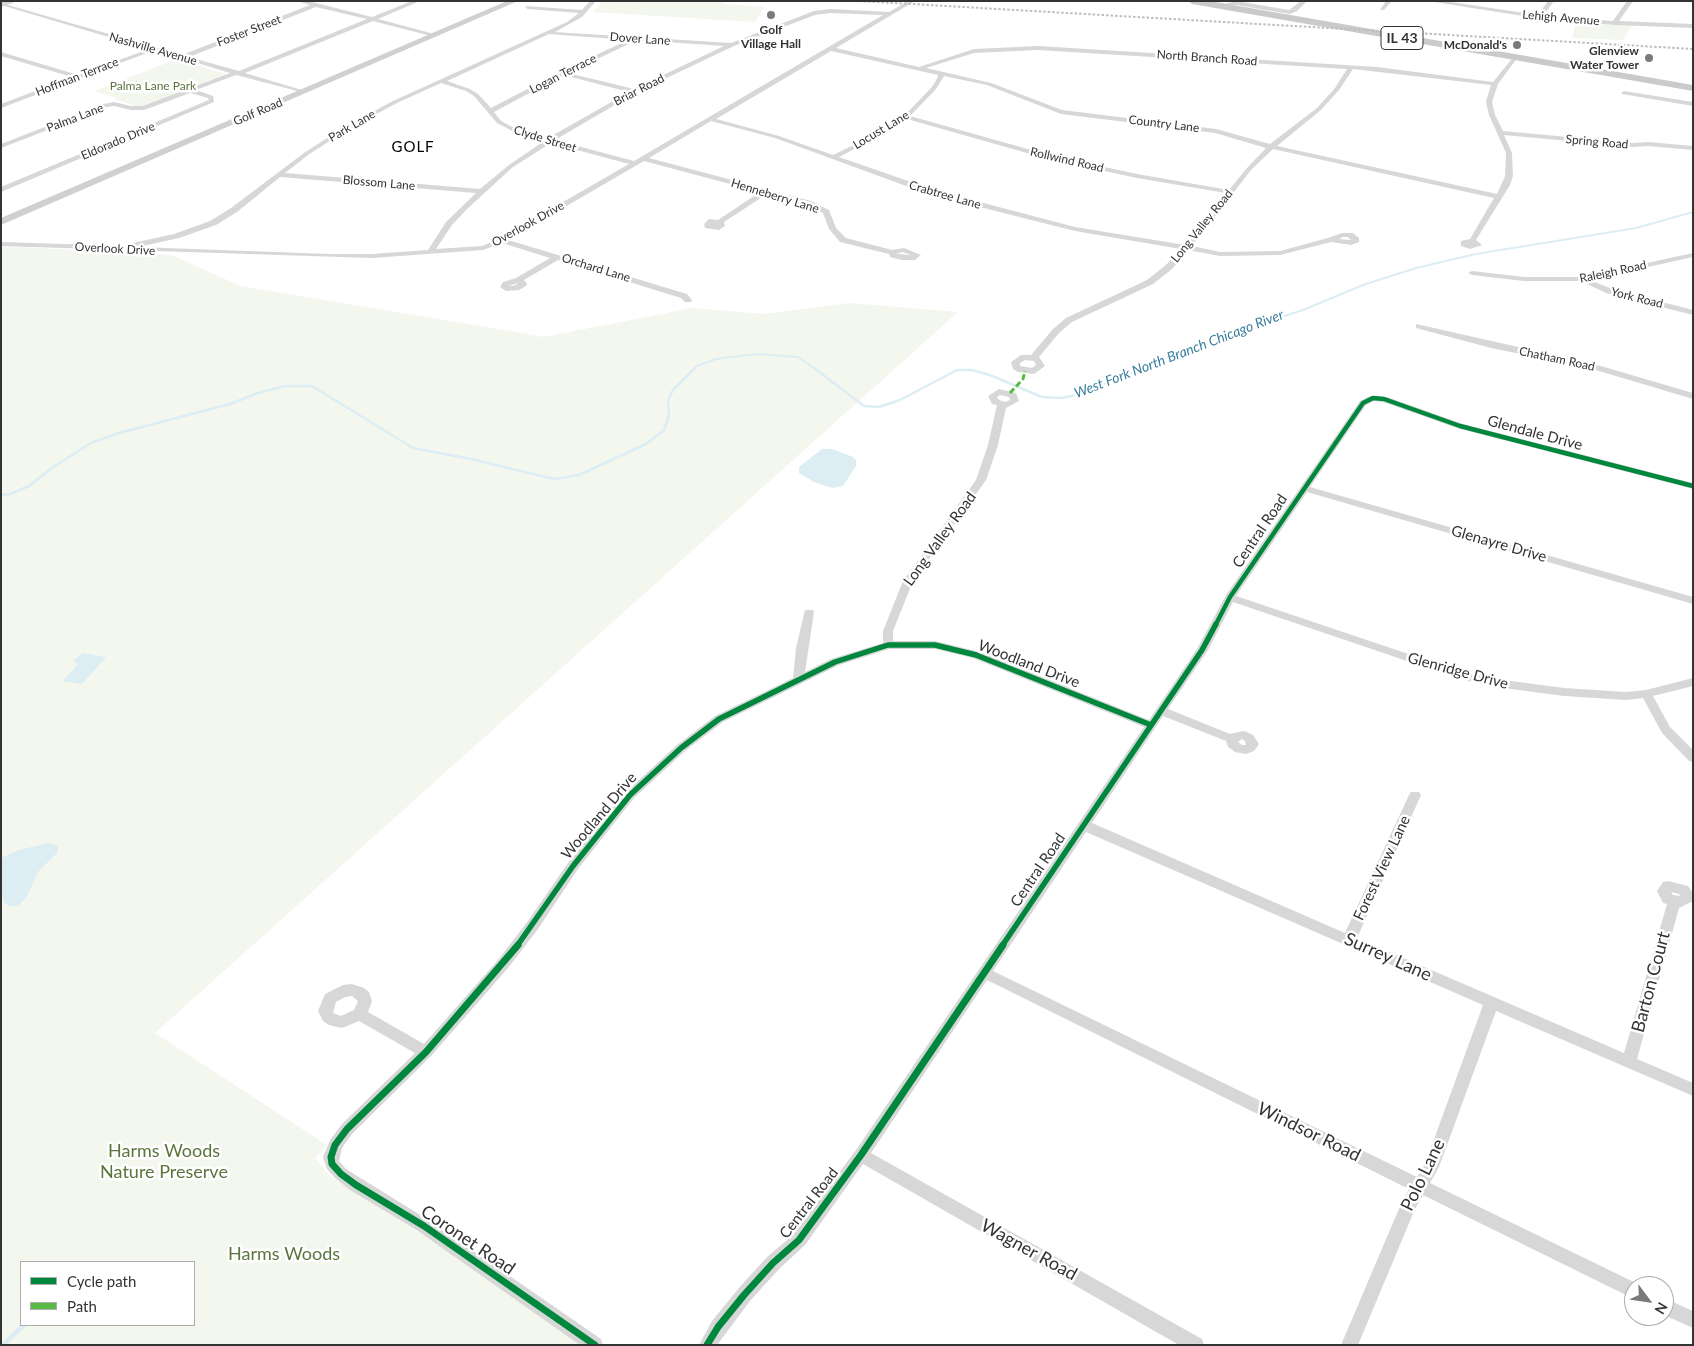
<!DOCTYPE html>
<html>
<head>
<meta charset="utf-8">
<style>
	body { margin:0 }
	#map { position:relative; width:1694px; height:1346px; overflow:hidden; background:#fff; font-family:Lato,sans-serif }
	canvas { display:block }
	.frame { position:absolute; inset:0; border:2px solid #333; pointer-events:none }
	.legend { position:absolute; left:20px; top:1261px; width:175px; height:65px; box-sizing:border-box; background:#fff; border:1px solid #adadad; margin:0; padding:6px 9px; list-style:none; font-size:15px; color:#333 }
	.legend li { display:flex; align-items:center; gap:10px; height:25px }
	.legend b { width:25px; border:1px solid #adadad }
	.north { position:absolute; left:1624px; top:1276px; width:50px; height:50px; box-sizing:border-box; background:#fff; border:1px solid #adadad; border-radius:50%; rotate:121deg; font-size:14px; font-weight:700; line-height:20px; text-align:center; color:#333 }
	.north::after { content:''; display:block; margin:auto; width:18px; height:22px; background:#7a7a7a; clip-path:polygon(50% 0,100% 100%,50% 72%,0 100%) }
</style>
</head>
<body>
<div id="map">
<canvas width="1694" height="1346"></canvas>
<div class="frame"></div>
<ul class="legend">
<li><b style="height:6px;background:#00873e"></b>Cycle path</li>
<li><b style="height:6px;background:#58b947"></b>Path</li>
</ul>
<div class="north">N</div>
</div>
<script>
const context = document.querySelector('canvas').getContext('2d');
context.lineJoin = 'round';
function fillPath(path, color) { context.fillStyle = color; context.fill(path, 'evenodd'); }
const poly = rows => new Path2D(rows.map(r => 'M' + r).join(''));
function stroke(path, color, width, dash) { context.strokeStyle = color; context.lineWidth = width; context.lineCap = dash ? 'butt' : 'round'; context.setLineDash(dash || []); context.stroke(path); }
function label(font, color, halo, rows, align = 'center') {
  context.font = font + ' Lato,sans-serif'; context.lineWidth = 5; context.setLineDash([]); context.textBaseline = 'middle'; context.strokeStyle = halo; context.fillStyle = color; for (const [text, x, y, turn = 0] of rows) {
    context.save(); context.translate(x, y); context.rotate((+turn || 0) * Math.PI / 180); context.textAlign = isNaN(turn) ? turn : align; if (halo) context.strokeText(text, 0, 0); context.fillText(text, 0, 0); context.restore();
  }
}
fillPath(poly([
	[603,1,724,1,723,4,764,7,755,22,593,12],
	[1576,23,1632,26,1623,40,1572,38],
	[177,59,226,74,146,106,135,106,114,99,117,98,94,91],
	[1,246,171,255,241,286,544,337,692,308,764,314,849,303,958,312,155,1033,327,1145,315,1158,330,1176,467,1263,582,1345,1,1345],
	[21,1262,194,1262,194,1325,21,1325]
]), '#f3f7ee');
fillPath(poly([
	[822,449,832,449,853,457,856,460,856,466,843,486,833,488,826,486,814,482,799,473,799,467],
	[83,653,106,657,82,684,63,681,78,664,73,661],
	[49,843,58,846,58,852,38,872,26,898,18,906,10,906,6,904,1,895,1,858,19,850]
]), '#dcedf4');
stroke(poly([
	[694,369,697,366,716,359,757,354,798,357,816,369],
	[1143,369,1199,344,1303,310,1363,285,1416,268,1476,254,1636,228,1693,212]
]), '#dcedf4', 2);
stroke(poly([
	[814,368,864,406,879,407,900,400,957,370,972,370,990,375,1042,397,1062,398,1080,394,1145,368],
	[1,495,10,494,29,486,52,468,91,443,119,433,230,404,258,393,285,386,312,386,413,448,471,459,554,479,579,475,646,444,664,430,669,416,668,400,673,390,695,368]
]), '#dcedf4', 2.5);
stroke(poly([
	[3,1345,24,1325]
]), '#dcedf4', 4.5);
fillPath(poly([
	[297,1,308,1,372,17,412,1,420,1,378,19,438,35,435,37,373,21,245,73,305,91,305,93,236,75,196,90,213,96,214,102,1,192,1,187,209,100,208,98,190,93,144,110,131,110,114,106,107,107,1,148,1,144,104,104,114,102,131,106,143,106,230,73,155,50,1,108,1,104,72,77,1,56,1,52,78,75,149,49,1,5,1,3,182,55,310,5,297,1],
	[316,7,367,19,239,71,189,57,316,7],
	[590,1,596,1,582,17,555,32,731,43,814,11,830,9,889,12,908,1,915,1,836,48,919,67,974,49,1038,46,1377,67,1493,82,1515,55,1518,57,1498,84,1492,102,1495,115,1503,131,1633,143,1648,142,1693,146,1693,150,1648,146,1633,147,1504,135,1512,153,1513,176,1510,185,1476,240,1482,245,1470,249,1461,246,1461,241,1470,239,1494,198,1273,149,1251,170,1192,246,1220,252,1280,251,1328,238,1342,233,1353,233,1359,238,1359,242,1351,245,1331,242,1280,255,1220,256,1188,250,1172,269,1153,284,1072,322,1059,333,1039,357,1045,366,1034,374,1018,372,1013,369,1011,362,1021,355,1031,355,1053,329,1066,318,1147,280,1166,265,1181,249,1075,231,928,194,775,138,711,121,649,158,811,201,829,210,836,228,846,238,892,250,904,248,921,255,915,260,902,260,890,257,889,254,840,242,829,229,823,213,805,205,767,194,724,222,725,226,719,230,705,228,704,224,709,219,718,220,760,192,644,161,508,240,687,294,692,300,691,302,685,302,681,298,558,260,524,280,527,284,526,286,519,290,506,291,500,287,503,282,516,278,550,258,502,243,483,250,372,258,1,246,1,242,127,246,128,244,174,234,210,221,231,208,304,153,341,129,393,101,567,22,579,13,527,9,525,6,582,10,590,1],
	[830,13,883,15,634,161,555,140,637,92,734,46,815,15,830,13],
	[549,34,628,40,560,72,491,108,478,94,470,89,447,81,549,34],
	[637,40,724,46,634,89,568,73,637,40],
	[1038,50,1347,69,1335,88,1317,108,1270,144,1216,129,1062,110,991,83,926,68,974,53,1038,50],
	[831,51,938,75,938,77,932,87,904,116,876,134,833,155,779,136,716,119,831,51],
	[1353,69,1491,85,1486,102,1489,115,1506,153,1505,176,1497,194,1277,146,1321,110,1339,90,1353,69],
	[563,75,629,92,548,138,520,131,501,121,494,112,563,75],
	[944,76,987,85,1061,114,1215,133,1266,148,1247,168,1229,190,1137,174,1049,155,910,116,936,89,944,76],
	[441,83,466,91,474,96,497,123,516,133,544,141,509,165,480,189,285,173,308,155,345,131,397,103,441,83],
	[907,119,1048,159,1137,178,1226,193,1185,245,1075,227,934,190,839,157,880,136,907,119],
	[551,143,629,164,499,239,482,246,436,249,452,225,468,208,513,167,551,143],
	[280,177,476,193,446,222,428,250,372,254,330,254,138,247,179,238,216,225,237,212,280,177],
	[1343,237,1348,237,1351,240,1339,239,1343,237],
	[903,252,911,255,896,254,903,252],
	[518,283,514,286,509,286,518,283],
	[1025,360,1034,361,1036,365,1032,368,1020,366,1020,363,1025,360],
	[1236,1,1289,10,1301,1,1307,1,1297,11,1290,14,1236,5,1220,8,1217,6,1236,1],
	[1386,1,1392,1,1384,10,1380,10,1386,1],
	[1428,1,1444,1,1538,15,1548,1,1554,1,1543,16,1613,21,1627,1,1633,1,1619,21,1693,24,1693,28,1615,25,1541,19,1538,23,1535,21,1536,18,1428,1],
	[1624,91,1693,102,1693,106,1622,94,1621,93,1624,91],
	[1693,253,1693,257,1590,280,1612,289,1693,310,1693,315,1606,293,1581,281,1524,281,1472,275,1468,273,1472,271,1524,277,1582,277,1693,253],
	[1416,324,1594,364,1693,393,1693,399,1589,368,1491,348,1416,328,1416,324],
	[999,389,1016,393,1019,401,1006,408,998,445,986,480,913,581,893,631,893,641,935,641,980,652,1149,720,1197,649,1226,595,1360,401,1370,396,1387,397,1463,424,1693,483,1693,489,1457,428,1383,402,1374,401,1366,405,1310,487,1693,597,1693,604,1307,492,1236,596,1462,672,1496,679,1564,688,1626,692,1646,690,1693,678,1693,686,1653,696,1670,727,1693,750,1693,762,1689,761,1662,733,1643,698,1626,700,1564,696,1496,687,1460,679,1233,602,1208,650,1168,709,1230,734,1243,731,1247,732,1253,735,1259,744,1257,747,1254,751,1246,754,1235,752,1228,747,1226,741,1163,716,1092,823,1345,933,1409,795,1411,792,1419,792,1421,795,1357,938,1624,1053,1667,904,1663,903,1657,891,1663,882,1668,881,1688,886,1693,893,1693,901,1679,908,1637,1059,1693,1083,1693,1096,1496,1011,1439,1167,1430,1183,1640,1285,1634,1286,1634,1299,1423,1195,1415,1209,1358,1345,1341,1345,1401,1204,1409,1189,987,980,871,1153,1202,1339,1204,1345,1179,1345,863,1164,805,1245,779,1269,750,1301,717,1345,699,1345,712,1321,738,1289,767,1257,793,1235,856,1150,1144,727,973,658,935,649,889,649,839,665,723,722,685,751,634,798,578,869,538,929,508,968,431,1056,352,1134,342,1148,339,1161,346,1169,430,1221,601,1339,603,1345,580,1345,418,1231,350,1190,336,1179,327,1169,323,1157,330,1140,342,1124,415,1053,359,1021,342,1028,329,1025,323,1021,318,1011,325,994,343,985,352,984,364,988,369,992,372,1001,368,1012,424,1044,498,960,528,921,568,863,626,792,677,745,715,716,793,678,796,648,805,610,813,610,814,612,805,672,831,659,883,643,883,631,903,581,976,480,988,445,997,405,992,404,988,396,999,389],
	[1000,395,1009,397,1010,400,1005,402,999,400,997,397,1000,395],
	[1242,739,1245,741,1246,745,1242,745,1238,742,1242,739],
	[1086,832,1483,1005,1425,1164,1417,1177,993,971,1086,832],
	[1671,892,1679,894,1680,896,1673,895,1671,892],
	[352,996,358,1001,354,1010,341,1016,333,1013,336,1002,345,997,352,996],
	[1664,1298,1693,1311,1693,1328,1664,1315,1664,1298]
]), '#d7d7d7');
fillPath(poly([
	[14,1,13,3,1,7,1,2,14,1]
]), '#d7d7d7');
fillPath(poly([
	[507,1,518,1,1,225,1,218,507,1]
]), '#d0d0d0');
fillPath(poly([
	[1188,1,1210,1,1693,85,1693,91,1192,4,1188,1]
]), '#cacaca');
stroke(poly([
	[859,1,1693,49]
]), '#bebebe', 2, [2.5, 2]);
stroke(poly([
	[1010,393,1023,379,1025,371]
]), '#58b947', 3, [6, 3]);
stroke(poly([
	[1215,626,1230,597,1363,403,1373,398,1384,399,1460,426,1693,486]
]), '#00873e', 4.5);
stroke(poly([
	[517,946,573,866,630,795,681,748,719,719,835,662,888,645,935,645,976,655,1151,725],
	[1002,946,1202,650,1216,624]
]), '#00873e', 5.5);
stroke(poly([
	[518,945,426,1052,347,1129,335,1145,331,1157,332,1164,341,1174,356,1185,424,1226,595,1345],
	[707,1345,718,1327,744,1295,773,1263,799,1240,861,1155,1003,945]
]), '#00873e', 7);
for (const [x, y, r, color] of [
	[771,15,5,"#7a7a7a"],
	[1517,45,5,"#7a7a7a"],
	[1649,58,5,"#7a7a7a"]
]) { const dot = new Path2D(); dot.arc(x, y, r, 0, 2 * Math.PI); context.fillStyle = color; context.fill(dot); stroke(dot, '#fff', 2); }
label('12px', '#333', '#fff', [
	["Lehigh Avenue",1561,18,5],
	["Foster Street",249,31,-21],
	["Dover Lane",640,39,4],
	["Nashville Avenue",153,49,16],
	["North Branch Road",1207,58,4],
	["Logan Terrace",563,74,-27],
	["Hoffman Terrace",77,77,-21],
	["Briar Road",639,90,-27],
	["Golf Road",258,112,-23],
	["Palma Lane",75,118,-21],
	["Country Lane",1164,124,7],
	["Park Lane",352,126,-30],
	["Locust Lane",881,130,-31],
	["Clyde Street",545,139,17],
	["Eldorado Drive",118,141,-23],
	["Spring Road",1597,142,5],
	["Rollwind Road",1067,160,13],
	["Blossom Lane",379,183,5],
	["Crabtree Lane",945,195,16],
	["Henneberry Lane",775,196,17],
	["Overlook Drive",528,224,-29],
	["Long Valley Road",1202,226,-51],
	["Overlook Drive",115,249,3],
	["Orchard Lane",596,268,17],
	["Raleigh Road",1613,272,-12],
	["York Road",1637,298,14],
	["Chatham Road",1557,359,12]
]);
label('bold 12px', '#333', '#fff', [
	["Golf",771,30,"center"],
	["Village Hall",771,44,"center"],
	["McDonald's",1507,45],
	["Glenview",1639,51],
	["Water Tower",1639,65]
], 'right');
label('12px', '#5a743b', '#fff', [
	["Palma Lane Park",153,86]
]);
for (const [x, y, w] of [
	[1402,38,42]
]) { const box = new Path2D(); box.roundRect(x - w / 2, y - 11.5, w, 23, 4); context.fillStyle = '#fff'; context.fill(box); stroke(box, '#333', 1); }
label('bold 14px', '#333', null, [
	["IL 43",1402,38]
]);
label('italic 14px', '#387e9e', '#fff', [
	["West Fork North Branch Chicago River",1179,354,-21]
]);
context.letterSpacing = '1px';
label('15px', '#000', '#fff', [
	["GOLF",413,147]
]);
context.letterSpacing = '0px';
label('15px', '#333', '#fff', [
	["Glendale Drive",1535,433,15],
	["Central Road",1260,531,-56],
	["Long Valley Road",940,539,-54],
	["Glenayre Drive",1499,544,16],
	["Woodland Drive",1029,664,21],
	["Glenridge Drive",1458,671,15],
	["Woodland Drive",599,816,-50],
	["Forest View Lane",1382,868,-65],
	["Central Road",1038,870,-56],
	["Central Road",809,1203,-52]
]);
label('18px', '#333', '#fff', [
	["Surrey Lane",1388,957,24],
	["Barton Court",1651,982,-75],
	["Windsor Road",1309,1132,26],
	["Polo Lane",1423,1175,-64],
	["Coronet Road",468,1240,34],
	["Wagner Road",1029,1250,29]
]);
label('18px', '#5a743b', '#fff', [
	["Harms Woods",164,1151],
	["Nature Preserve",164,1172],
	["Harms Woods",284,1254]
]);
</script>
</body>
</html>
